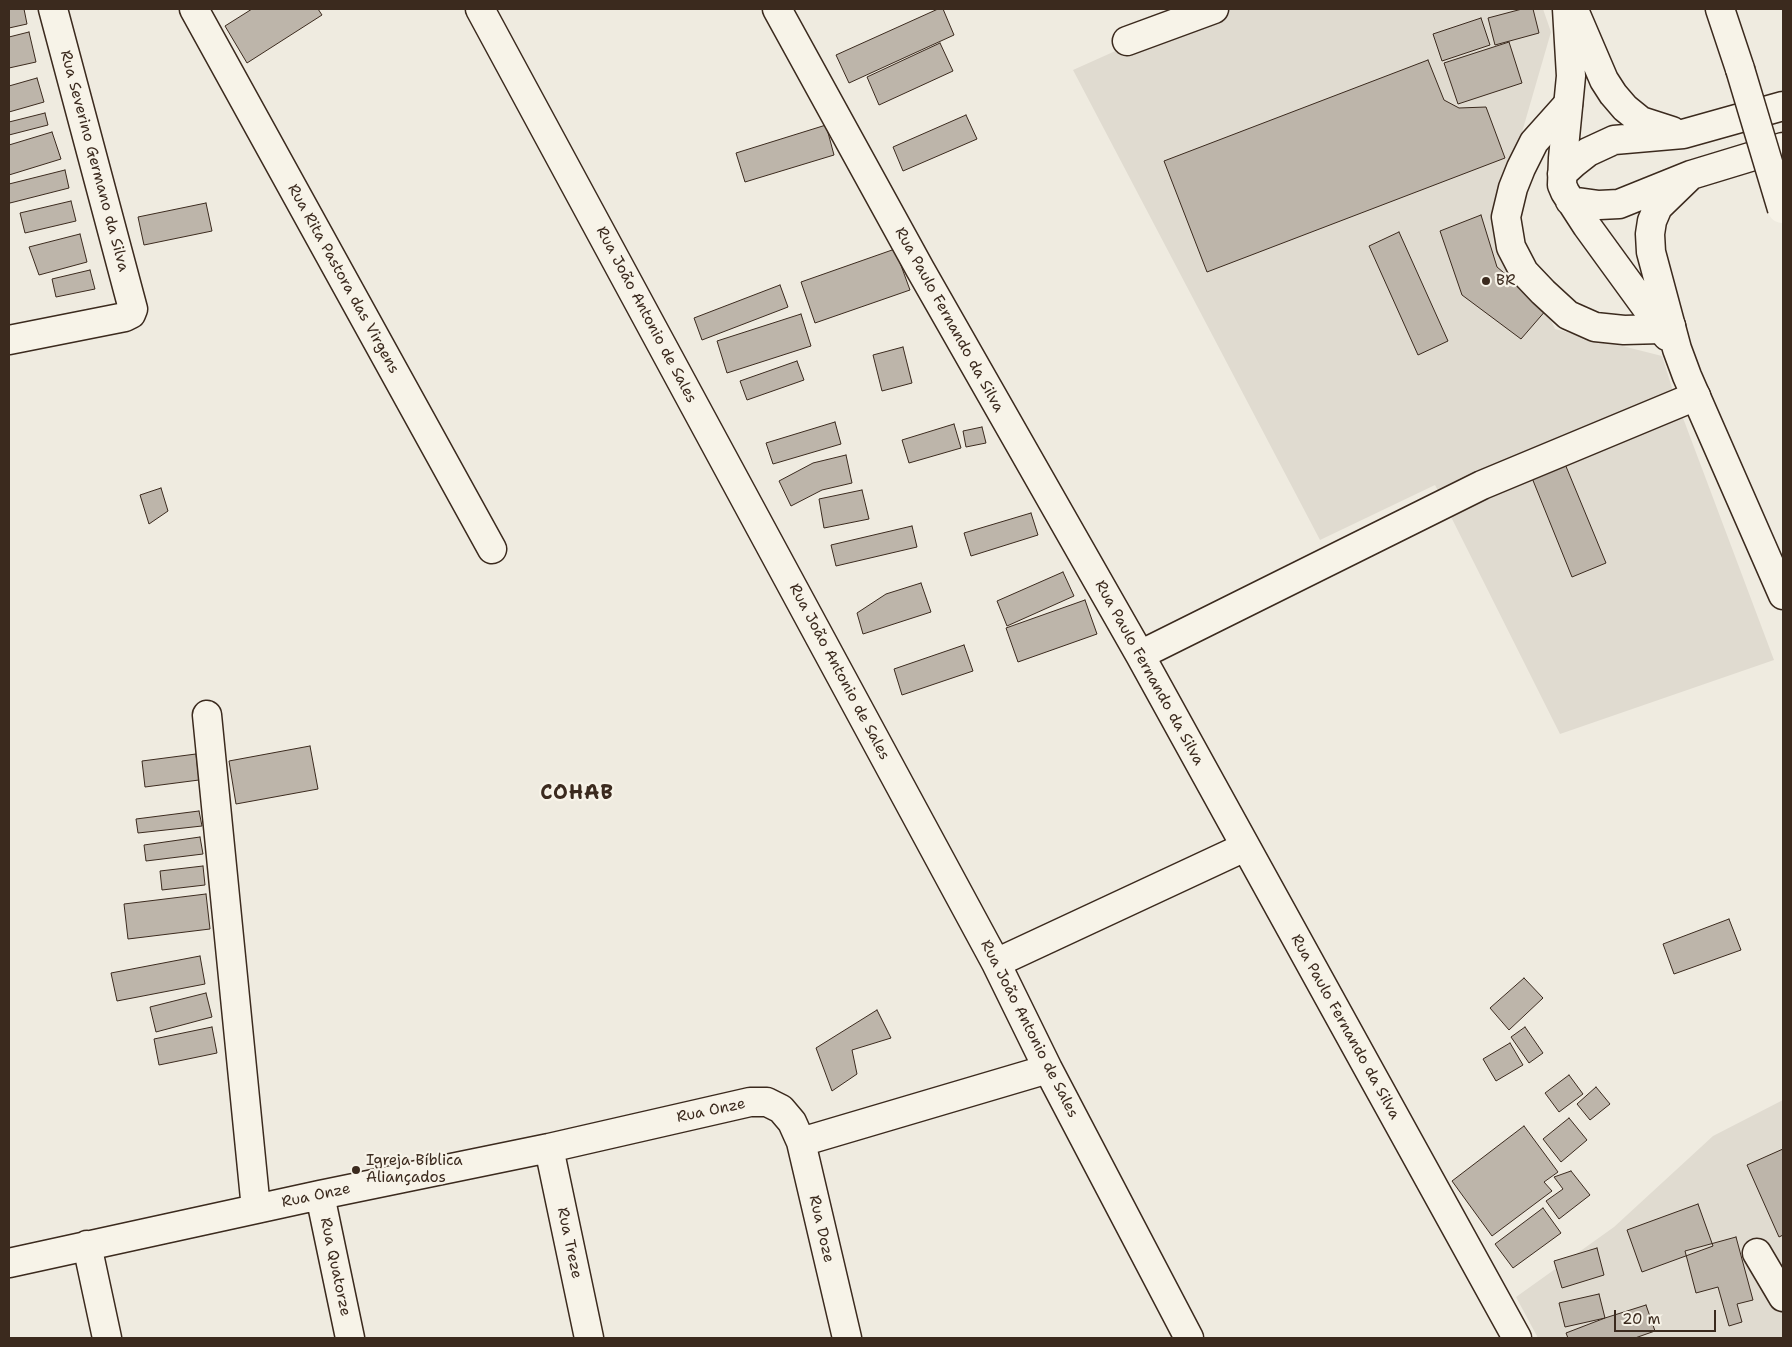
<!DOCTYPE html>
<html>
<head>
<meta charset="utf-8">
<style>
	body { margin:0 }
	#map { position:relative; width:1792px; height:1347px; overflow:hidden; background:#efebe0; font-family:"Shantell Sans",sans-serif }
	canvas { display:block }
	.frame { position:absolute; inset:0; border:10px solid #3b2a1e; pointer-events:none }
	.scale { position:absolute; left:1614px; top:1310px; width:102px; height:22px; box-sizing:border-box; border:2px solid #3b2a1e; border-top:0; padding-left:6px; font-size:15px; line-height:18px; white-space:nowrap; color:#3b2a1e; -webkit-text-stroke:4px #f7f3e8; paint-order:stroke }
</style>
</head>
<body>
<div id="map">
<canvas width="1792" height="1347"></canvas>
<div class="frame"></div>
<div class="scale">20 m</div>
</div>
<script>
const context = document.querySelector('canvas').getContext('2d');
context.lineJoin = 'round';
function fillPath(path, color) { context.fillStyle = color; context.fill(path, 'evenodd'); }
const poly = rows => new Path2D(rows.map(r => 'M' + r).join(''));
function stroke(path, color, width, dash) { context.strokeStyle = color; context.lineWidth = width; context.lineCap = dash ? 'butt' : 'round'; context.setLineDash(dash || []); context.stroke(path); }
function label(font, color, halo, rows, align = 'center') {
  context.font = font + ' "Shantell Sans",sans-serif'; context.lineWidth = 4.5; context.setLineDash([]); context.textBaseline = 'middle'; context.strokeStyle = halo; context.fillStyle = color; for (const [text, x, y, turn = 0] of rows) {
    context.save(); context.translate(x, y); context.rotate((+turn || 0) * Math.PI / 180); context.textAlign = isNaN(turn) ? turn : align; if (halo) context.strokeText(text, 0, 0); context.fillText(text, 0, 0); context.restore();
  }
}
fillPath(poly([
	[1209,9,1543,9,1551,32,1518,146,1494,204,1555,329,1662,356,1674,394,1774,660,1560,734,1435,485,1320,540,1073,70],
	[1783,1100,1783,1338,1538,1338,1516,1297,1614,1227,1713,1136]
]), '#e0dbd0');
const building = poly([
	[9,9,24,9,27,24,9,28,9,9],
	[252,9,318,9,322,15,247,63,225,26,252,9],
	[938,9,943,9,954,35,849,83,836,55,938,9],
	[1522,9,1533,9,1539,33,1495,45,1488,18,1522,9],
	[1481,18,1490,45,1442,61,1433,34,1481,18],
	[29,32,36,62,9,68,9,37,29,32],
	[1509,42,1522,83,1458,104,1444,63,1509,42],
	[940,43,953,71,879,105,867,77,940,43],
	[1428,60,1444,100,1459,108,1486,107,1505,158,1207,272,1164,161,1428,60],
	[37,78,44,102,9,112,9,86,37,78],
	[45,113,48,125,9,135,9,122,45,113],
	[966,115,977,139,903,171,893,147,966,115],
	[826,125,834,155,745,182,736,153,826,125],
	[52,132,61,159,9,175,9,145,52,132],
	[65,170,69,188,10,203,9,201,9,184,65,170],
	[71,201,76,221,25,233,20,213,71,201],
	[206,203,212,231,144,245,138,217,206,203],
	[1481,215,1497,267,1547,309,1521,339,1462,295,1440,231,1481,215],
	[1399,232,1448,341,1418,355,1369,246,1399,232],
	[80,234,87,262,39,275,29,247,80,234],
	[895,249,910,290,815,323,801,282,895,249],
	[90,270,95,289,56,297,52,279,90,270],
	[780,285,788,307,702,340,694,318,780,285],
	[801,314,811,346,727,373,717,341,801,314],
	[903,347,912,383,882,391,873,355,903,347],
	[797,361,804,380,747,400,740,381,797,361],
	[835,422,841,444,773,464,766,443,835,422],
	[954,424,961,448,909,463,902,440,954,424],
	[982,427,986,443,966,447,963,431,982,427],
	[846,455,852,483,822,490,791,506,779,481,813,463,846,455],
	[1565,464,1606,563,1572,577,1532,478,1565,464],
	[161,488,168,511,149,524,140,495,161,488],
	[862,490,869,519,824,528,819,499,862,490],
	[1031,513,1038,535,971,556,964,533,1031,513],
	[912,526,917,547,836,566,831,545,912,526],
	[1063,572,1074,596,1007,626,997,601,1063,572],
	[921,583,931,612,863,634,857,613,886,594,921,583],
	[1085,600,1097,634,1018,662,1006,628,1085,600],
	[964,645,973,671,902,695,894,669,964,645],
	[310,746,318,789,236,804,229,761,310,746],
	[196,754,199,780,145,787,142,761,196,754],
	[199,811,202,826,138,833,136,819,199,811],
	[200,837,203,854,146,861,144,845,200,837],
	[203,866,205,885,162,890,160,871,203,866],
	[206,894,210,929,128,939,124,904,206,894],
	[1729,919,1741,950,1674,974,1663,944,1729,919],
	[200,956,205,984,117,1001,111,973,200,956],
	[1524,978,1543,998,1509,1030,1490,1008,1524,978],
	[206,993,212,1017,156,1032,150,1007,206,993],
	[877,1010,891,1038,852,1050,857,1074,832,1091,816,1048,877,1010],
	[212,1027,217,1053,159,1065,154,1039,212,1027],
	[1525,1027,1543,1053,1529,1063,1511,1037,1525,1027],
	[1510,1043,1523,1065,1496,1081,1483,1059,1510,1043],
	[1569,1075,1583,1094,1559,1112,1545,1093,1569,1075],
	[1596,1087,1610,1104,1590,1120,1577,1104,1596,1087],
	[1569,1118,1587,1140,1561,1162,1543,1139,1569,1118],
	[1524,1126,1558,1172,1544,1182,1552,1191,1492,1236,1452,1181,1524,1126],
	[1783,1149,1783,1235,1779,1237,1747,1165,1783,1149],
	[1571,1171,1590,1195,1559,1219,1546,1201,1563,1189,1554,1177,1571,1171],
	[1698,1204,1713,1246,1642,1272,1627,1230,1698,1204],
	[1543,1208,1561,1233,1513,1268,1495,1244,1543,1208],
	[1736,1237,1753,1300,1737,1304,1742,1322,1729,1326,1718,1287,1696,1293,1685,1251,1736,1237],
	[1597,1248,1604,1275,1562,1288,1554,1261,1597,1248],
	[1599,1294,1605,1318,1565,1327,1559,1303,1599,1294],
	[1646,1305,1655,1331,1635,1338,1568,1338,1566,1333,1605,1318,1646,1305]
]);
fillPath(building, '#bdb5aa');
stroke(building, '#3b2a1e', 1);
const minor = poly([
	[194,9,492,549],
	[480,9,996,963,1048,1069,1189,1338],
	[777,9,920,269,1140,655,1517,1338],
	[1127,41,1214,9],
	[1568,104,1534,142,1521,168,1513,188,1506,217,1511,247,1524,272,1543,292,1568,315,1595,327,1624,330,1662,329,1671,326],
	[9,340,125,317,131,314,133,309,53,9],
	[1140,655,1482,485,1696,396],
	[207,715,256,1209],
	[996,963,1245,847],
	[801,1142,1048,1069],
	[549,1148,589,1338],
	[320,1195,350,1338],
	[87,1245,107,1338],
	[1757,1253,1783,1297],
	[9,1263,320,1195,549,1148,750,1102,767,1102,781,1109,792,1122,801,1142,847,1338]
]);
const major = poly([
	[1567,9,1571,76,1563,158,1562,185,1565,192,1587,226,1667,336],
	[1574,10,1604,80,1613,94,1625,108,1641,121,1672,131],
	[1562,174,1574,163,1588,152,1614,140,1683,134,1783,106],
	[1691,175,1658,207,1652,221,1650,234,1651,252,1677,349,1687,376,1783,595],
	[1570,201,1599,205,1619,204,1691,175,1783,147]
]);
const highway = poly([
	[1720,9,1740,69]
]);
stroke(minor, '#3b2a1e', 31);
stroke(major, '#3b2a1e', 31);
stroke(highway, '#3b2a1e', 31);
stroke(minor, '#f7f3e8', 28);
stroke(major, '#f7f3e8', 28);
stroke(highway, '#f7f3e8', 28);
const highwayBridge = poly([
	[1740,69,1782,209]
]);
stroke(highwayBridge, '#3b2a1e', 31, []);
stroke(highwayBridge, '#f7f3e8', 28);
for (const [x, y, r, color] of [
	[1486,281,5,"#3b2a1e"],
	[356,1170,5,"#3b2a1e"]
]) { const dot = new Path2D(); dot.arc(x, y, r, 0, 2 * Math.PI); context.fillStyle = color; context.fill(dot); stroke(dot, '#f7f3e8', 2); }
label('15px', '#3b2a1e', '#f7f3e8', [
	["Rua Severino Germano da Silva",94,161,75],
	["Rua Rita Pastora das Virgens",343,279,61],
	["Rua João Antonio de Sales",646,315,62],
	["Rua Paulo Fernando da Silva",949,320,61],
	["Rua João Antonio de Sales",839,672,62],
	["Rua Paulo Fernando da Silva",1149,673,61],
	["Rua Paulo Fernando da Silva",1345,1027,61],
	["Rua João Antonio de Sales",1029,1029,63],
	["Rua Onze",711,1111,-12],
	["Rua Onze",316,1196,-12],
	["Rua Doze",821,1229,77],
	["Rua Treze",569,1243,78],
	["Rua Quatorze",335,1267,78]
]);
label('15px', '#3b2a1e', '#f7f3e8', [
	["BR",1496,281],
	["Igreja Bíblica",366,1161],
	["Aliançados",366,1178]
], 'left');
context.letterSpacing = '1px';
label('bold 20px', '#3b2a1e', '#f7f3e8', [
	["COHAB",577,794]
]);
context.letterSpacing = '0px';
</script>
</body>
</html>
